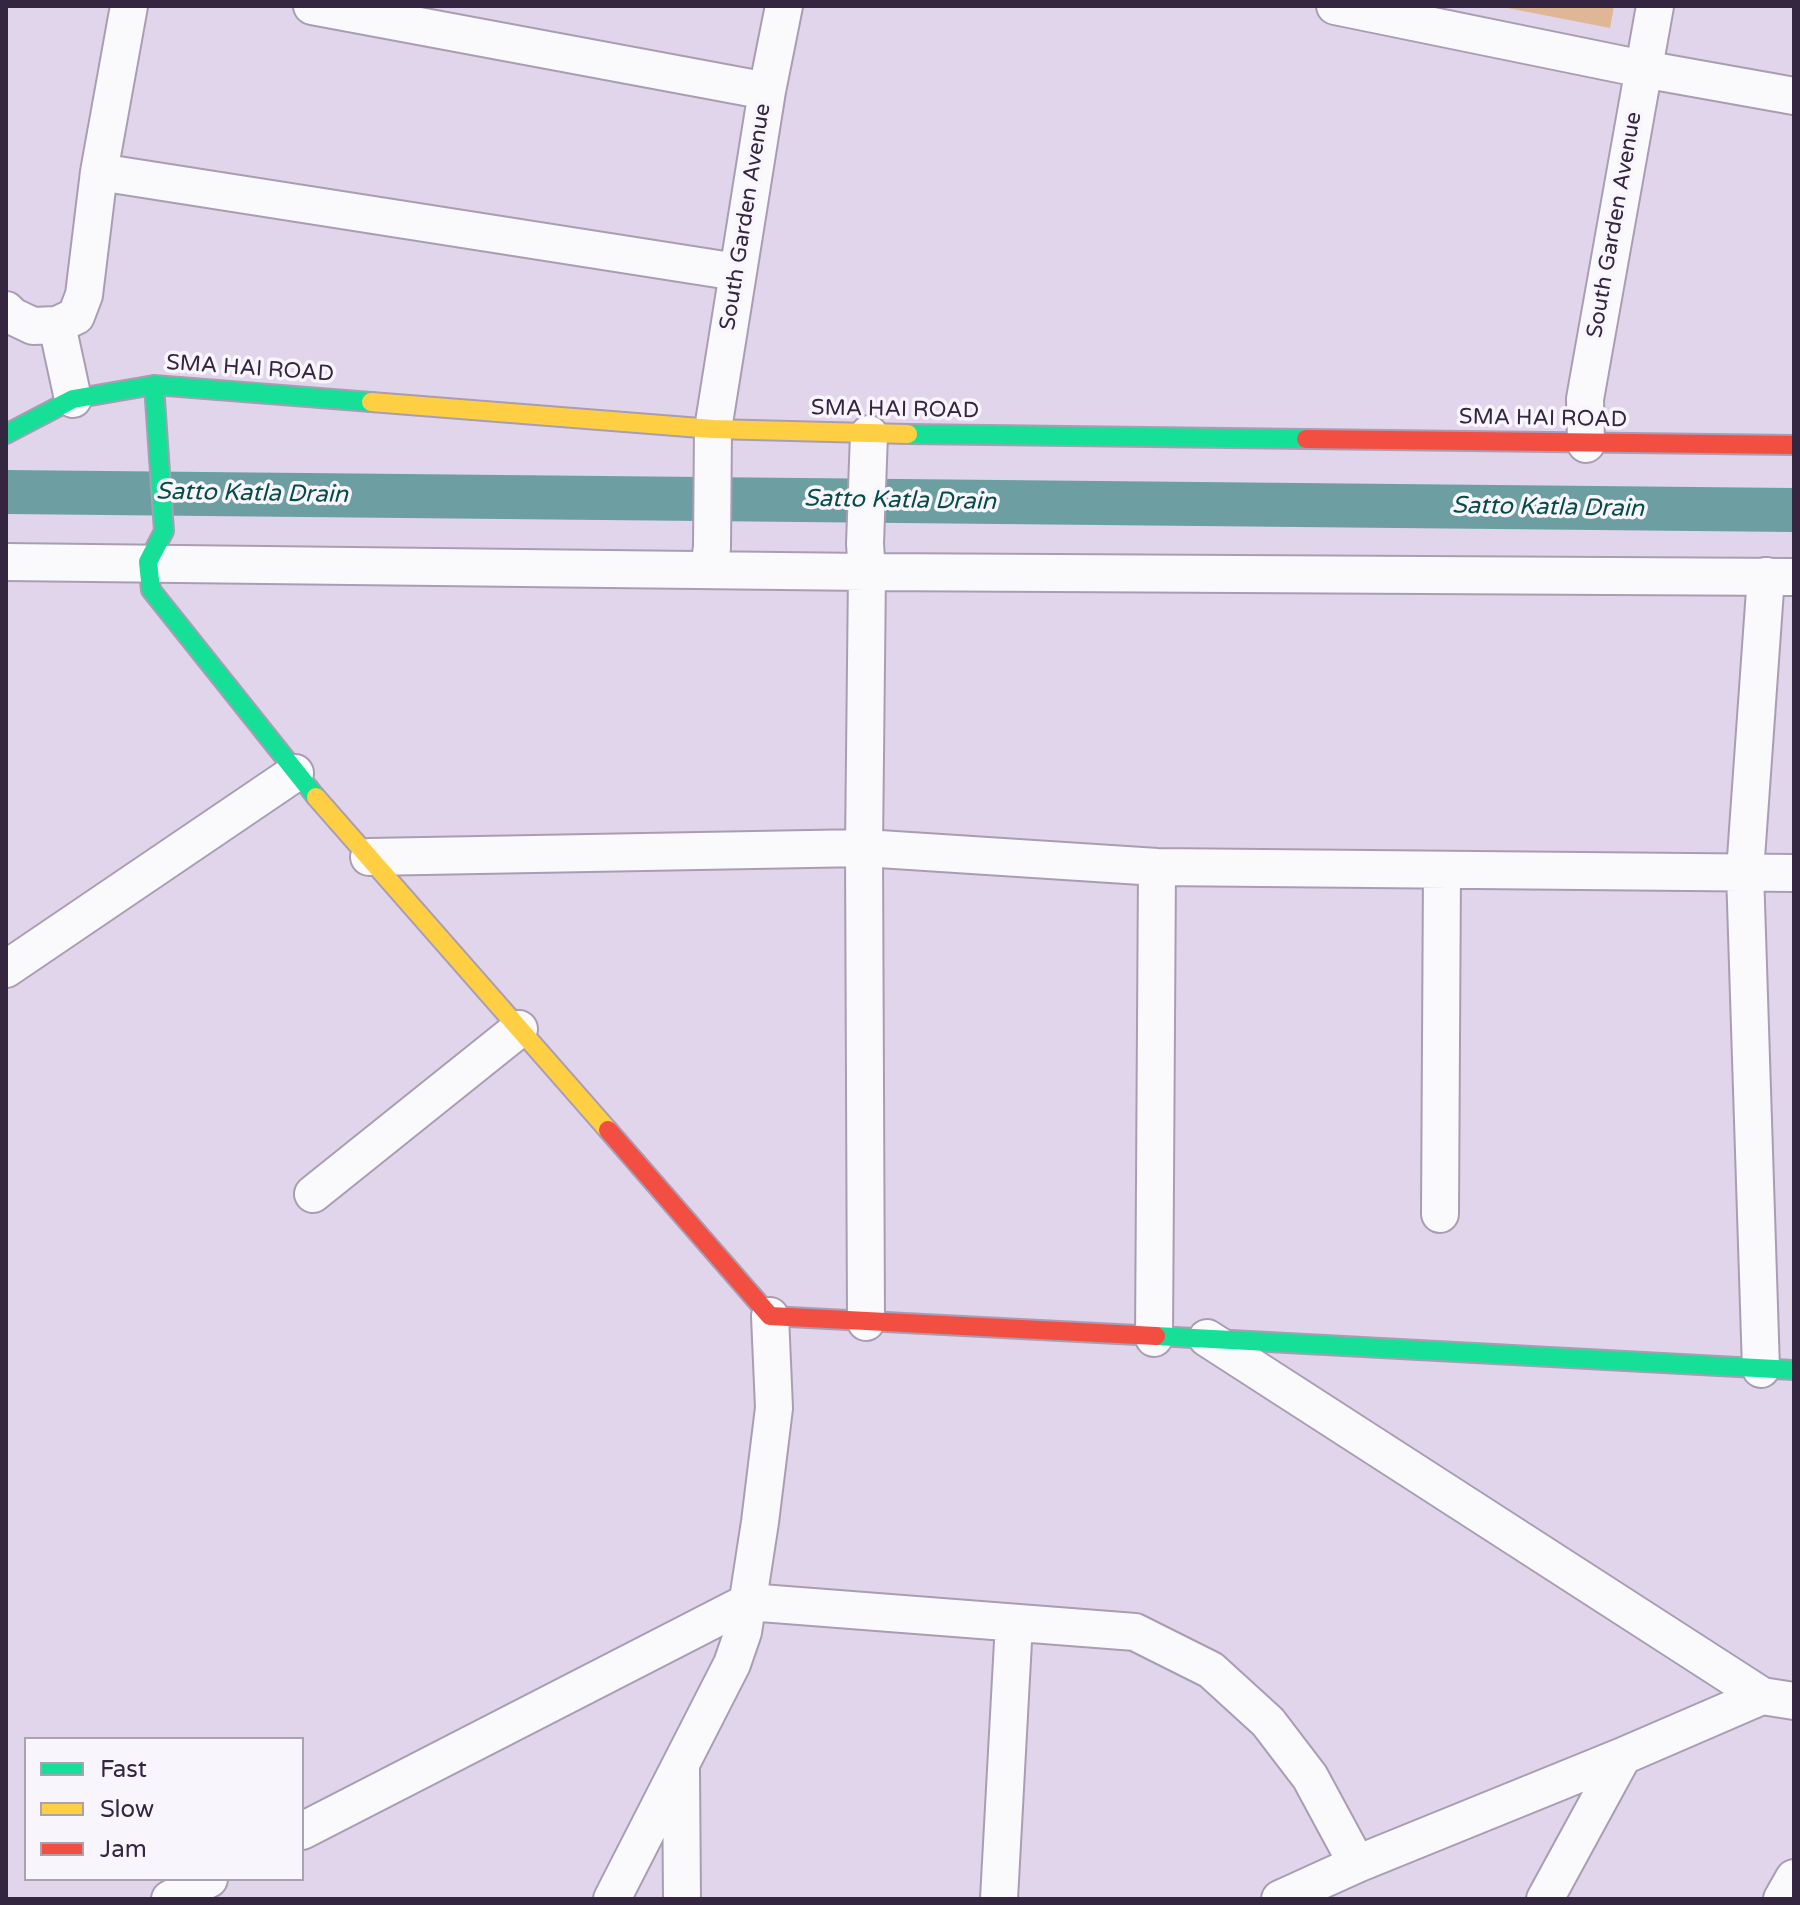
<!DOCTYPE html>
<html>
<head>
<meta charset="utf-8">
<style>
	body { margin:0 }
	#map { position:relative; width:1800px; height:1905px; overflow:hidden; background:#e1d5ec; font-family:"Varela Round",sans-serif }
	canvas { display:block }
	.frame { position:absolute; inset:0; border:8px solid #342540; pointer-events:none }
	.legend { position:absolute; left:24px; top:1737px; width:280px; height:144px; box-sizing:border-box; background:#f9f5fd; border:2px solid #aaa2b1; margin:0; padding:10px 14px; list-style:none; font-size:24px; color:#342540 }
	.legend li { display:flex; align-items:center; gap:16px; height:40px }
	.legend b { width:40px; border:2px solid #aaa2b1 }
</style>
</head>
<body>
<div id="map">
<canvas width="1800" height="1905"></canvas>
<div class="frame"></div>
<ul class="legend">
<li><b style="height:10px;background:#16e098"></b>Fast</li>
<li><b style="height:10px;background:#ffcf43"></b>Slow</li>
<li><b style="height:10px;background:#f24e42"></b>Jam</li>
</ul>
</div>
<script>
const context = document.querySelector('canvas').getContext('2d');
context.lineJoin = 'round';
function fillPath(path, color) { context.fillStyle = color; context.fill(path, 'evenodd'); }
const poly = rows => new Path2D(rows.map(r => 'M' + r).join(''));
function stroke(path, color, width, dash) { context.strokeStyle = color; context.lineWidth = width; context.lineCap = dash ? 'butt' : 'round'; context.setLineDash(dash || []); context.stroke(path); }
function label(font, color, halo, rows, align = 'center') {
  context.font = font + ' "Varela Round",sans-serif'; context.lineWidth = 7; context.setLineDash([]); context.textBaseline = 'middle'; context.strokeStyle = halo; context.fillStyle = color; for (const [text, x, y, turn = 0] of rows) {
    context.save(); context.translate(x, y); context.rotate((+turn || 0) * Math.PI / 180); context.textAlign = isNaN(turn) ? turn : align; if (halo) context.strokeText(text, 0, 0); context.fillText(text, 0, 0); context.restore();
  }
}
fillPath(poly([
	[1497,6,1614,6,1610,28]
]), '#e0b796');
stroke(poly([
	[6,492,1794,510]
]), '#6d9fa2', 44);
const street = poly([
	[312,6,767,91],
	[1335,6,1643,69,1794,96],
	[99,172,737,272],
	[6,310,12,316,33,326,57,325],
	[73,399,57,325,76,316,84,295,99,172,129,6],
	[1586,444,1585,399,1655,6],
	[6,562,867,572,1794,577],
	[709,569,712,547,713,429,767,91,784,6],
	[369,857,864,848,1157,867,1794,873],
	[6,969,295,773],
	[313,1194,519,1029],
	[1440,1214,1442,870],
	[866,1322,864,848,867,572,865,544,869,434],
	[1154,1338,1157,867],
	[1207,1338,1762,1696,1794,1701],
	[1761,1369,1745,872,1766,576],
	[681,1769,682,1899],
	[302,1831,748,1602,1135,1632,1211,1670,1268,1722,1310,1777,1357,1864,1623,1756,1762,1696],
	[170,1899,209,1879],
	[612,1899,732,1664,743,1632,760,1522,774,1408,770,1316],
	[999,1899,1014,1623],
	[1280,1899,1357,1864],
	[1545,1899,1623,1756],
	[1782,1899,1794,1878]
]);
const fast = poly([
	[154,385,164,531,148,562,151,590,316,797],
	[6,434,73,399,154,385,371,402],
	[908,434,1306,439],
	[1156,1336,1794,1370]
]);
const slow = poly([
	[371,402,713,429,908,434],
	[316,797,608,1130]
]);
const jam = poly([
	[1306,439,1794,445],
	[608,1130,770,1316,1156,1336]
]);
stroke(street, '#a99db3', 40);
stroke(fast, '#a99db3', 22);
stroke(slow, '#a99db3', 22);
stroke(jam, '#a99db3', 22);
stroke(street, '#faf9fc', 36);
stroke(fast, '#16e098', 18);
stroke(slow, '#ffcf43', 18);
stroke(jam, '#f24e42', 18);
label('22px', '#342540', '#f9f5fd', [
	["South Garden Avenue",746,217,-81],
	["South Garden Avenue",1615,225,-80],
	["SMA HAI ROAD",250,369,4],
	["SMA HAI ROAD",895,410,1],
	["SMA HAI ROAD",1543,419,1]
]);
label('italic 24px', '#064d49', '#f9f5fd', [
	["Satto Katla Drain",252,494,1],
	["Satto Katla Drain",900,501,1],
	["Satto Katla Drain",1548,508,1]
]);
</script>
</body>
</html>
